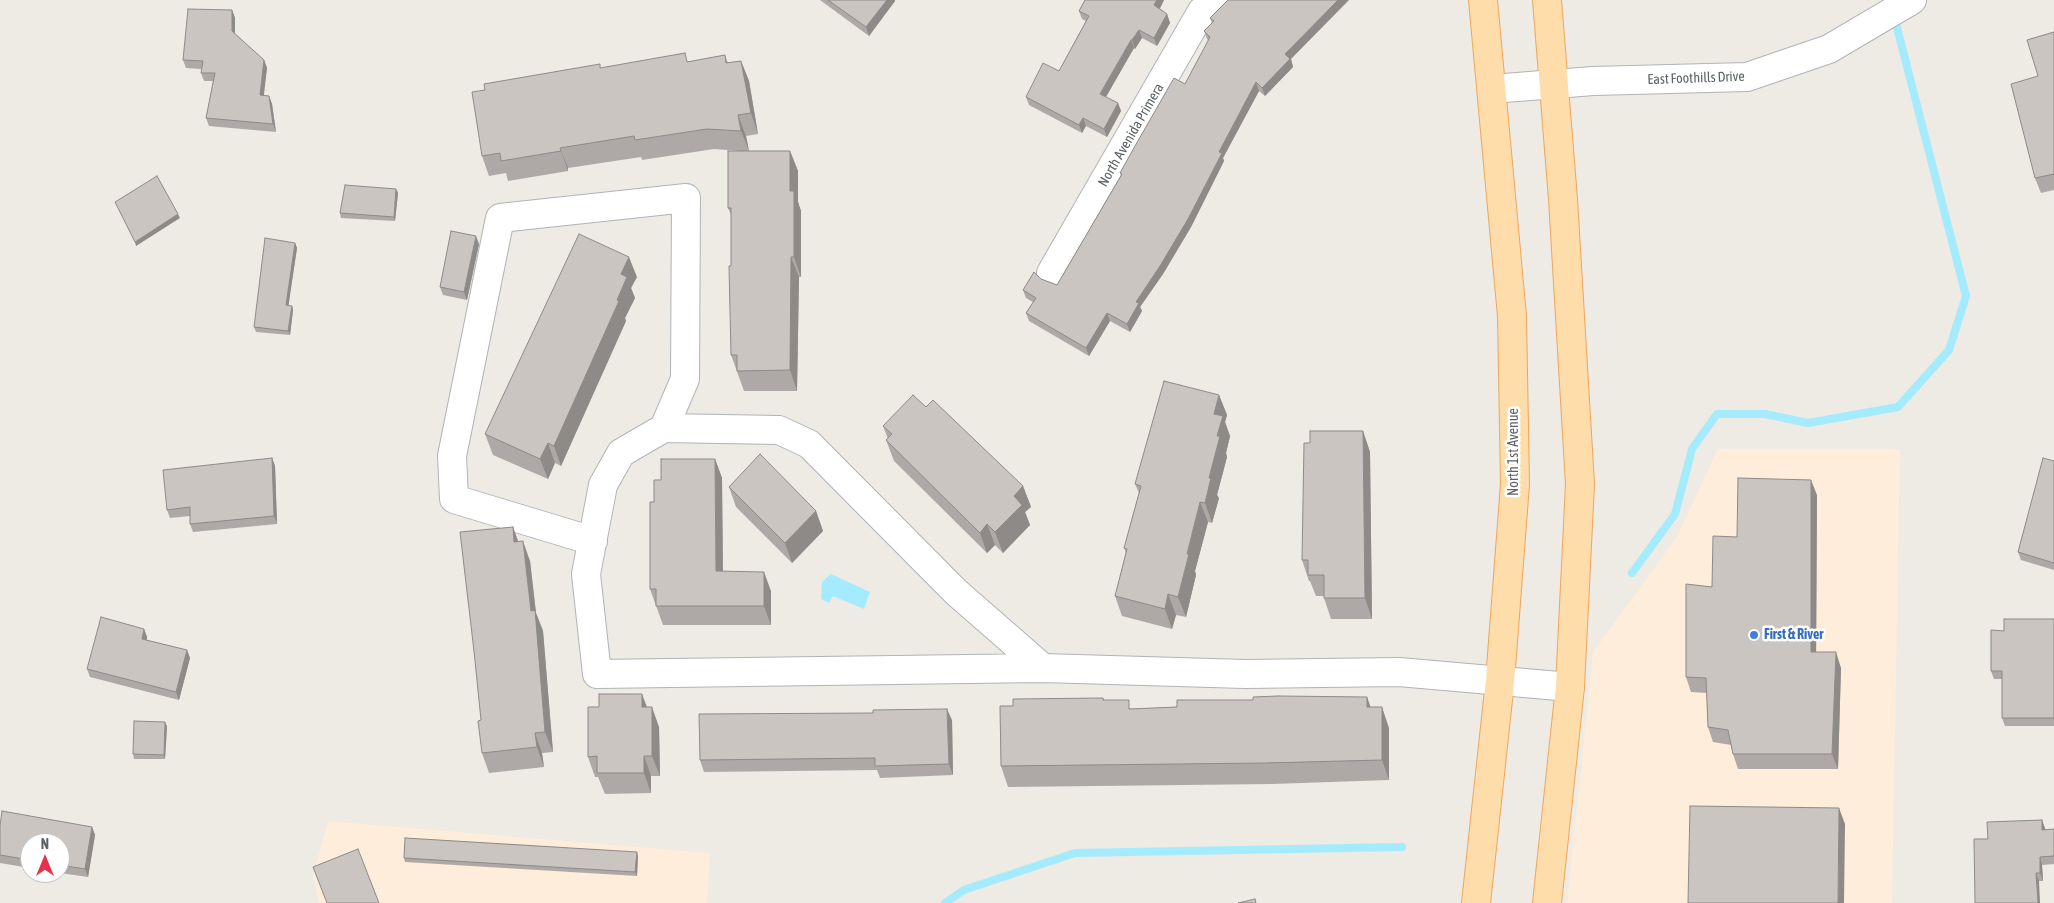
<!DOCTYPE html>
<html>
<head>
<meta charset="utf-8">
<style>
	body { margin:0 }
	#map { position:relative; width:2054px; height:903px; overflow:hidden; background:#eeeae4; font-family:"Asap Condensed",sans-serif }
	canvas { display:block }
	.north { position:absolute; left:20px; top:833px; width:50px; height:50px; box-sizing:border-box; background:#fff; border:1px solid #bec0c1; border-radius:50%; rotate:0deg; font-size:14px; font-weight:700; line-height:20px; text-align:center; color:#5c6264 }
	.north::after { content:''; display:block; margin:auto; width:18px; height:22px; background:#e7324d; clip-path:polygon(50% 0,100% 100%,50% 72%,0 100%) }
</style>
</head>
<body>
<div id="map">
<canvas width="2054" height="903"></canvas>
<div class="north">N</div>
</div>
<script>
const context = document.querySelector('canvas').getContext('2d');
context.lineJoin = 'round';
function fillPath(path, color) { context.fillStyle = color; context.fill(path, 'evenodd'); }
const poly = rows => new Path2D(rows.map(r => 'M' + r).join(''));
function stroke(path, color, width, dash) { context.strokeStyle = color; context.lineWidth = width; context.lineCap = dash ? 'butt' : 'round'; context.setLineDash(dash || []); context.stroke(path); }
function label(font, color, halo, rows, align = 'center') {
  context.font = font + ' "Asap Condensed",sans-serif'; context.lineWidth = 5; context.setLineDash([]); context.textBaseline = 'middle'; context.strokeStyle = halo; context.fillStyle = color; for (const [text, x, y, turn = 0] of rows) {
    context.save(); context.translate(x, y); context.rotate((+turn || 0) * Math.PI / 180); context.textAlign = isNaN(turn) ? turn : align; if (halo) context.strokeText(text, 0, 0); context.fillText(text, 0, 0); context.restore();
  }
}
fillPath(poly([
	[1718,449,1900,449,1892,903,1567,903,1593,652,1676,538],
	[328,821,710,853,707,903,319,903,313,876]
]), '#fdedda');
fillPath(poly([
	[831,574,870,592,864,609,833,596,829,603,821,599,822,582]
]), '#a5ebfe');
stroke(poly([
	[1632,573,1675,514,1692,449,1717,414,1765,414,1808,423,1898,407,1949,350,1966,296,1894,16],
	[945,903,964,890,1075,853,1402,847]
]), '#a5ebfe', 8);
const minor = poly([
	[1492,89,1593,81,1747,77,1829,49,1912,0],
	[1051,273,1202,11,1214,0],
	[593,541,454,499,452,456,500,218,686,198,685,379,664,428],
	[1043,668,956,592,809,444,779,430,664,428,621,453,603,485,586,574,597,674,1043,668,1245,674,1399,672,1570,687]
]);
const major = poly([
	[1547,0,1563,199,1580,484,1570,687,1547,903],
	[1476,903,1500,681,1515,484,1512,316,1483,0]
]);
stroke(minor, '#b0b4b6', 30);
stroke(major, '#efa55c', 30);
stroke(minor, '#fff', 28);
stroke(major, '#feddaa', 28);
fillPath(poly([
	[820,0,895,0,895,1,869,36],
	[1085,0,1164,0,1160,9,1167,14,1170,23,1157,46,1142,38,1135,49,1134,48,1106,97,1118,103,1121,111,1107,137,1086,126,1082,133,1029,105,1026,97,1059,71,1086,21,1082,19,1079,11],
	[232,10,235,18,235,34,264,60,267,68,263,95,269,96,272,104,276,132,209,126,206,118,213,81,204,81,201,73,201,69,186,68,183,60],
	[1210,18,1291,59,1293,67,1265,96,1259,91,1223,158,1224,161,1191,227,1163,274,1140,307,1142,311,1130,332,1110,321,1089,356,1029,321,1026,313,1033,302,1026,298,1023,290,1041,279,1057,285,1121,175,1120,173,1185,84,1209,41,1207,39,1204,31,1212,23],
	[2054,32,2054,190,2041,193,2035,178,2038,76],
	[725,55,728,63,741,61,749,81,758,134,746,136,749,151,790,151,798,171,798,202,801,211,801,277,799,277,797,391,744,391,731,355,731,215,728,208,740,151,714,149,642,160,641,157,568,168,568,171,508,181,506,173,489,176,482,156,485,90,601,68,688,62],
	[396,189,398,193,395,221,341,218,340,213],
	[295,243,297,248,288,305,292,306,293,310,290,335,256,332,254,327],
	[479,244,467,300,443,295,440,287],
	[637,277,631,288,635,298,625,318,626,321,561,466,555,463,548,479,493,455,485,434],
	[1219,395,1227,415,1225,422,1230,436,1226,453,1227,457,1217,495,1219,498,1212,523,1208,522,1195,571,1196,575,1186,617,1176,615,1172,629,1122,616,1115,596,1126,553,1124,548,1139,493,1135,484],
	[926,407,1023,486,1031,507,1025,512,1030,525,1003,553,995,545,987,553,894,461,886,440,888,439,883,426],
	[1363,431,1370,452,1372,619,1331,619,1324,598,1324,596,1316,596,1310,581,1309,581,1302,560,1310,443],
	[272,458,275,466,277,524,193,532,190,524,190,516,170,518,167,510],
	[715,459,722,478,723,571,771,591,771,625,663,625,650,589,661,480],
	[2054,461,2054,570,2021,560,2018,552],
	[729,487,816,511,823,531,792,563,736,507],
	[1817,495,1816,652,1841,668,1838,769,1738,769,1733,754,1731,745,1713,742,1708,727,1707,693,1691,692,1686,677,1712,587,1737,537],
	[513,527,518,541,530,561,536,613,543,631,553,752,542,753,544,767,489,773,482,753,481,720],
	[2054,619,2054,726,2005,726,2002,718,2002,679,1994,679,1991,671,2004,631],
	[144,629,147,637,147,640,187,650,190,658,179,700,90,677,87,669],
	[1367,697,1370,707,1389,728,1389,780,1272,784,1008,787,1001,766,1013,706,1103,698,1104,700,1132,709,1177,707,1253,700],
	[647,707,659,727,660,776,651,776,651,793,605,794,598,777,595,777,588,757],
	[952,720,953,775,880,778,877,770,704,772,700,760],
	[167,726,165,759,134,759,133,754],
	[0,826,92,827,95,835,88,877,60,873,60,843,30,843,30,868,0,863],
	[2045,828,2045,829,2054,829,2054,864,2042,865,2043,881,2039,881,1988,839],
	[638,856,637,876,405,862,404,858]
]), '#aea9a6');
fillPath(poly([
	[887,0,895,0,895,1,869,36,866,27],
	[1157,0,1164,0,1157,13,1154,5],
	[1338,0,1349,0,1291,59,1293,67,1265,96,1262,88,1285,54],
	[232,10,235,18,235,39,232,31],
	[1167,14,1170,23,1157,46,1154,38],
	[1139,30,1142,38,1135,49,1132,40],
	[1131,40,1134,48,1103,102,1100,94],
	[264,60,267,68,263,103,260,95],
	[741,61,749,81,758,134,751,113],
	[1256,82,1259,91,1223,158,1224,161,1191,227,1163,274,1140,307,1142,311,1130,332,1127,324,1136,302,1219,152],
	[269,96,272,104,276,132,273,124],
	[1118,103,1121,111,1107,137,1104,129],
	[738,115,746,136,749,151,741,131],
	[1083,118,1086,126,1082,133,1079,125],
	[560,148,568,168,568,171,561,151],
	[790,151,798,171,798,202,801,211,801,277,794,257,790,191],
	[396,189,398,193,395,221,394,217],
	[178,214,180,218,136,246,135,242],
	[476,236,479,244,467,300,464,292],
	[295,243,297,248,288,309,286,305],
	[629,257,637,277,631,288,635,298,625,318,626,321,561,466,554,446,617,300,621,274],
	[791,257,799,277,797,391,790,370],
	[292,306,293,310,290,335,288,331],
	[1107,313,1110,321,1089,356,1086,348],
	[1219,395,1227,415,1225,422,1230,436,1226,453,1227,457,1217,495,1219,498,1212,523,1205,503,1217,436,1214,414],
	[1363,431,1370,452,1372,619,1365,598],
	[548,443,555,463,548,479,540,459],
	[272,458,275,466,277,524,274,516],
	[715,459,722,478,723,590,716,571],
	[1811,480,1817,495,1816,668,1811,652],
	[1023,486,1031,507,1025,512,1030,525,1003,553,995,532,1014,496],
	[1200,502,1208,522,1195,571,1196,575,1186,617,1178,597,1187,554],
	[816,511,823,531,792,563,785,543],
	[987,524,995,545,987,553,980,533],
	[513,527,520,547,514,542],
	[523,541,530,561,536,613,543,631,553,752,545,732],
	[764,572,771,591,771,625,764,606],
	[1168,594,1176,615,1172,629,1165,609],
	[144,629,147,637,145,647,142,639],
	[187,650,190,658,179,700,176,692],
	[1836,652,1841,668,1838,769,1832,754],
	[642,694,650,715,642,707],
	[1367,697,1374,717,1367,707],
	[652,707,659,727,660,776,652,756],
	[1382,707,1389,728,1389,780,1382,760],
	[947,709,952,720,953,775,949,764],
	[165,722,167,726,165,759,164,755],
	[535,733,542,753,544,767,537,747],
	[644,756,651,776,651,793,644,773],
	[1839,808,1845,824,1844,903,1838,903],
	[2042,820,2045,828,2045,837,2042,830],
	[92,827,95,835,88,877,85,869],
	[637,852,638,856,637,876,635,872],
	[2040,857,2042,865,2043,881,2040,873],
	[2036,873,2039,881,2040,903,2038,903]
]), '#8d8a87');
const building = poly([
	[828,0,887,0,866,27,828,0],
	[1085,0,1157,0,1154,5,1167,14,1154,38,1139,30,1132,40,1131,40,1100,94,1118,103,1104,129,1083,118,1079,125,1026,97,1043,63,1059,71,1089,16,1079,11,1085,0],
	[1228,0,1338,0,1285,54,1290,59,1262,88,1256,82,1219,152,1222,153,1188,219,1160,266,1136,302,1139,303,1127,324,1107,313,1086,348,1026,313,1036,298,1023,290,1034,272,1041,279,1057,285,1122,174,1120,173,1135,146,1174,78,1185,84,1210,37,1204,31,1214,21,1210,18,1228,0],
	[188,9,232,10,232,31,264,60,260,95,269,96,273,124,206,118,215,73,201,73,203,61,183,60,188,9],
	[2054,32,2054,174,2035,178,2011,84,2038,76,2027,40,2054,32],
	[685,53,687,62,725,55,726,63,741,61,751,113,738,115,741,131,707,129,635,140,634,136,560,148,561,151,501,161,500,153,482,156,472,92,485,90,484,84,600,64,600,68,685,53],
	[728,151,790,151,790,191,794,191,794,257,791,257,790,370,737,371,737,355,731,355,729,266,731,266,731,208,728,208,728,151],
	[157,176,178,214,135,242,115,202,157,176],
	[345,185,396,189,394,217,340,213,345,185],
	[451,231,476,236,464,292,440,287,451,231],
	[579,234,629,257,621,274,627,277,617,300,619,301,554,446,548,443,540,459,485,434,579,234],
	[265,238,295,243,286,305,292,306,288,331,254,327,265,238],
	[1164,381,1219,395,1214,414,1223,416,1217,436,1220,436,1209,478,1211,478,1205,503,1200,502,1187,554,1189,554,1178,597,1168,594,1165,609,1115,596,1127,549,1124,548,1141,486,1135,484,1164,381],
	[913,395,926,407,933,400,1023,486,1014,496,1022,505,995,532,987,524,980,533,886,440,892,434,883,426,913,395],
	[1310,431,1363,431,1365,598,1324,598,1324,575,1308,575,1308,560,1302,560,1304,443,1310,443,1310,431],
	[760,454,816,511,785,543,729,487,760,454],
	[272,458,274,516,190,524,190,507,167,510,163,470,272,458],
	[2043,458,2054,461,2054,563,2018,552,2043,458],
	[661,459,715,459,716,571,764,572,764,606,656,606,656,589,650,589,650,502,654,502,654,480,661,480,661,459],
	[1738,478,1811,480,1811,652,1836,652,1832,754,1733,754,1728,730,1708,727,1706,678,1686,677,1686,584,1712,587,1713,536,1737,537,1738,478],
	[513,527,514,542,523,541,531,611,535,610,545,732,535,733,537,747,482,753,478,721,481,720,474,651,460,532,513,527],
	[101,617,144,629,142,639,187,650,176,692,87,669,101,617],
	[2004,619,2054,619,2054,718,2002,718,2002,671,1991,671,1991,630,2004,631,2004,619],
	[599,694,642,694,642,707,652,707,652,756,644,756,644,773,597,773,597,756,588,757,588,707,599,707,599,694],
	[1278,696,1367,697,1367,707,1382,707,1382,760,1265,763,1001,766,1000,706,1013,706,1013,699,1103,698,1103,700,1129,700,1129,709,1177,707,1177,700,1253,700,1253,697,1278,696],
	[947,709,949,764,875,766,875,758,700,760,699,714,873,713,873,710,947,709],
	[134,721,165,722,164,755,133,754,134,721],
	[1690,806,1839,808,1838,903,1688,903,1690,806],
	[2,811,92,827,85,869,60,865,60,843,30,843,30,860,0,855,0,826,2,811],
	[2042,820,2042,830,2054,829,2054,856,2040,857,2040,873,2036,873,2038,903,1975,903,1974,839,1988,839,1987,822,2042,820],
	[405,838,637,852,635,872,404,858,405,838],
	[358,849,379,903,327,903,313,867,358,849],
	[1255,899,1256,903,1238,903,1255,899]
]);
fillPath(building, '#cac5c1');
stroke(building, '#8d8a87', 1);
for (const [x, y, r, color] of [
	[1754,635,5,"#3f7fe0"]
]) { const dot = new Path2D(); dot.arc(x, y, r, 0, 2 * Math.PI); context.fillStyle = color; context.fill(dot); stroke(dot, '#fff', 2); }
label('14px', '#5c6264', '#fff', [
	["East Foothills Drive",1696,78,-2],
	["North Avenida Primera",1131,135,-60],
	["North 1st Avenue",1514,452,-90]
]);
label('bold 14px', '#366cbe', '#fff', [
	["First & River",1764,635]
], 'left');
</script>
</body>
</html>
